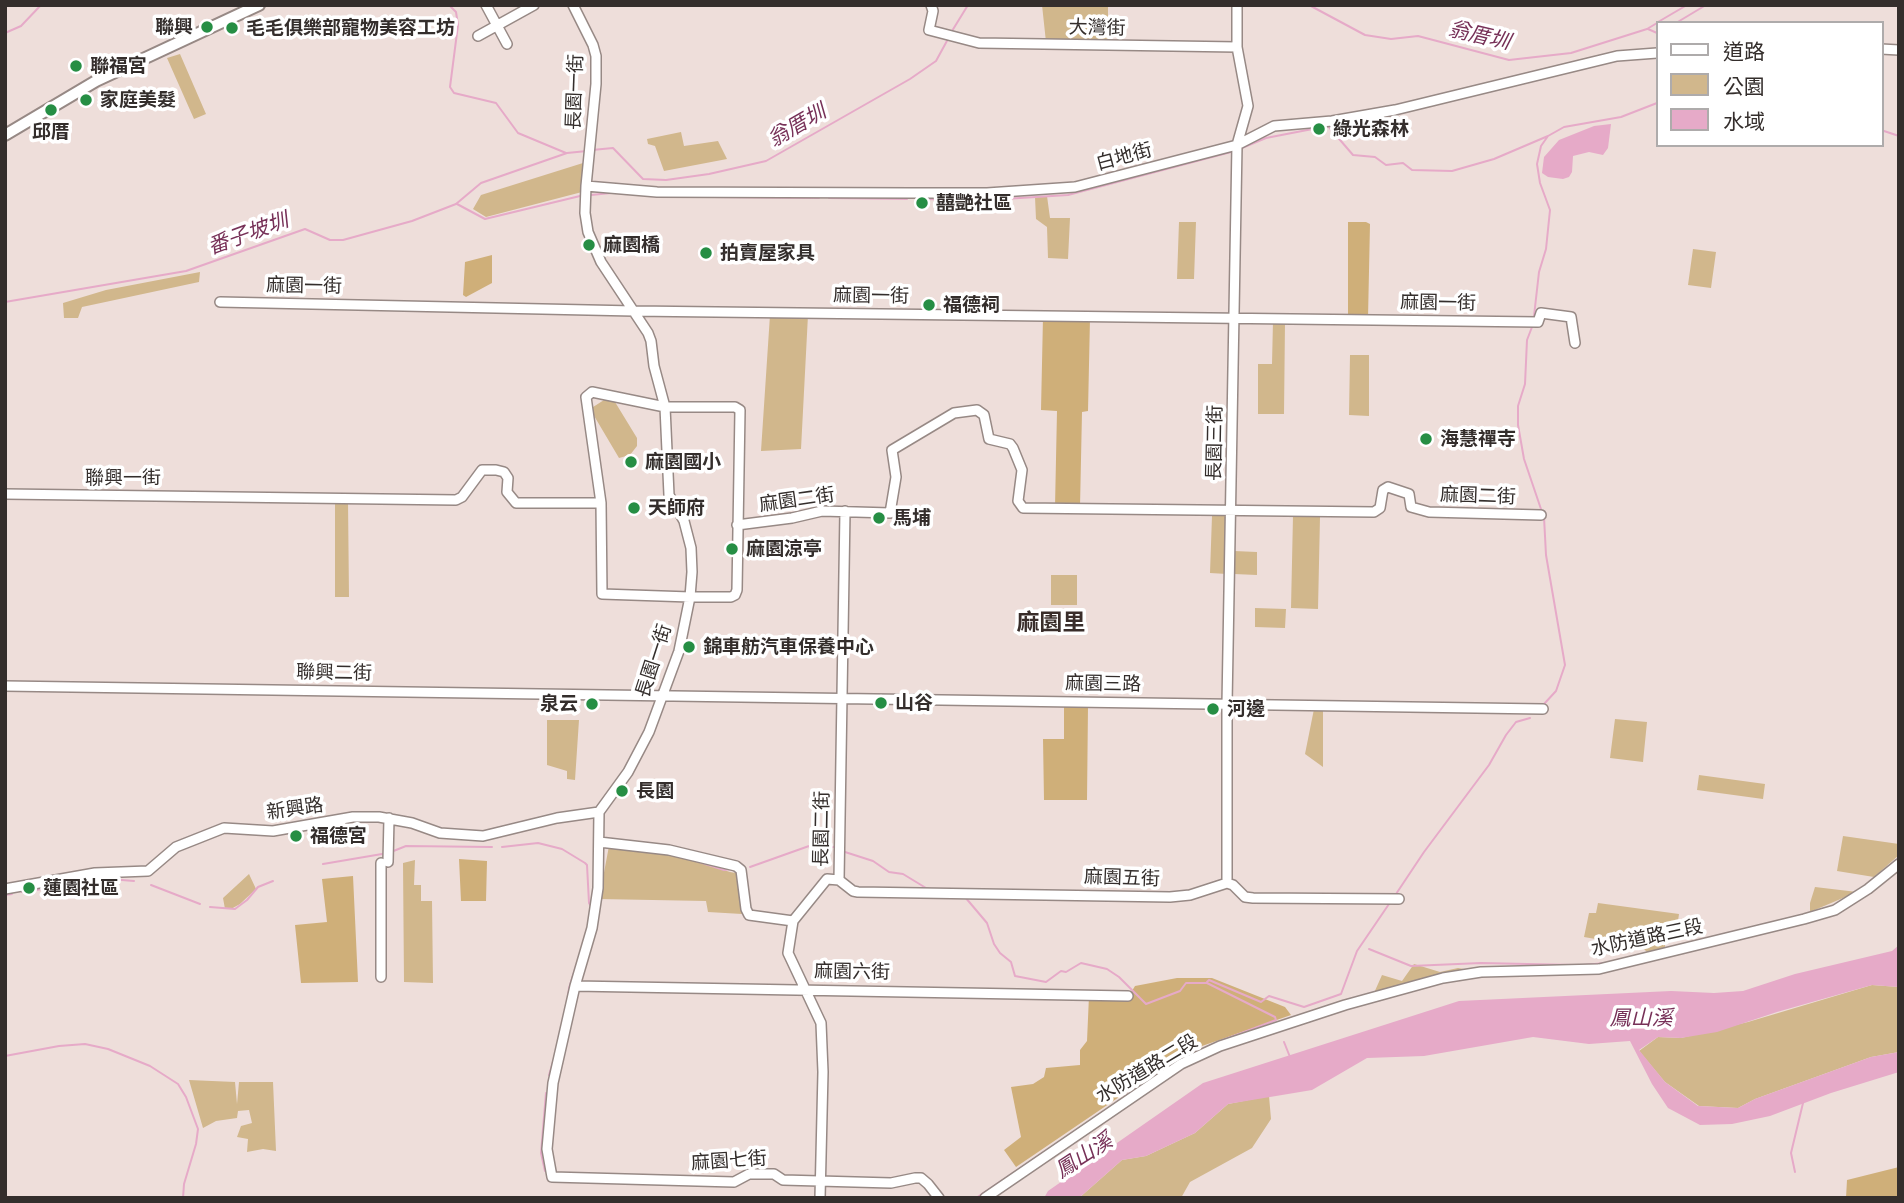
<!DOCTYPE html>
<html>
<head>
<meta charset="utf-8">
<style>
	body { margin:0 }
	#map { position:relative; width:1904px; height:1203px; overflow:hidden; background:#eededa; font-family:Mulish,"Noto Sans TC",sans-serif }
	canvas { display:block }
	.frame { position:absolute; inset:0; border:7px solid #342e2c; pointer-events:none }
	.legend { position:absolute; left:1656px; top:21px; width:228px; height:126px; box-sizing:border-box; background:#fff; border:2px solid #aeabab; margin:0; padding:9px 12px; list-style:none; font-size:21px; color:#342e2c }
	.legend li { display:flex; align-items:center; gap:14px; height:35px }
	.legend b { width:35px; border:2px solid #aeabab }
</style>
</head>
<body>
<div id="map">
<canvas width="1904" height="1203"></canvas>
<div class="frame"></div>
<ul class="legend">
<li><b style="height:9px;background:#fff"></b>道路</li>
<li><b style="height:19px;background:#d1b78c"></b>公園</li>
<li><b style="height:19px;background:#e6aac8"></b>水域</li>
</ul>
</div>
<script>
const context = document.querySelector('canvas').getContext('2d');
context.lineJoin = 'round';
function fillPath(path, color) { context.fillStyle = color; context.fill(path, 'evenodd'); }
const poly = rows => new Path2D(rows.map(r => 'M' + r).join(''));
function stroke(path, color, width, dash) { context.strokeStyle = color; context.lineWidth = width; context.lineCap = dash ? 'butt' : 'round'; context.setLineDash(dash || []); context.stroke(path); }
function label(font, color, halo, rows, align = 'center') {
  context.font = font + ' Mulish,"Noto Sans TC",sans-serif'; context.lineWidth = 7; context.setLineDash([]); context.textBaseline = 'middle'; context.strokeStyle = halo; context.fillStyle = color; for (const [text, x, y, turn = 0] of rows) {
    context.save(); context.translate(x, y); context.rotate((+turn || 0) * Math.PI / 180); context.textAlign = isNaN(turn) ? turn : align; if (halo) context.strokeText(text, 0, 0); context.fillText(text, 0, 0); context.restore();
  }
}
fillPath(poly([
	[1042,5,1108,5,1108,43,1046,42],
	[180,54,206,114,194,119,167,58],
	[681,132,684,146,718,141,727,159,664,171,655,146,648,144,647,139],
	[583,163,582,192,486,217,473,209,481,195],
	[1047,196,1050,218,1070,218,1068,259,1048,258,1047,227,1036,219,1035,197],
	[1179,222,1196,222,1194,279,1177,279],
	[1693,249,1716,252,1711,288,1688,285],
	[200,272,199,282,82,307,78,318,64,318,63,303,106,290],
	[770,315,808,315,801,449,761,451],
	[1273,321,1285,322,1284,414,1258,414,1258,364,1272,364],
	[1350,355,1369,355,1369,416,1349,415],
	[604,400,615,402,637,438,637,446,630,455,619,458,590,409],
	[335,501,348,501,349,597,335,597],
	[1212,516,1229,516,1227,574,1210,573],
	[1293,516,1320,517,1318,609,1291,608],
	[1234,551,1257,552,1257,575,1234,574],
	[1051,575,1077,575,1077,605,1051,605],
	[1255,608,1286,609,1285,628,1255,627],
	[1314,709,1323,710,1323,767,1305,754],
	[1615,719,1647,722,1643,762,1610,758],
	[547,720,579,720,575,780,567,779,567,771,547,765],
	[1699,775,1765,784,1763,799,1697,790],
	[1843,836,1899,844,1899,855,1874,877,1837,871],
	[609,846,641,852,671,853,730,872,741,874,742,914,708,912,706,901,599,899],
	[415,860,414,885,421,885,421,901,432,901,433,983,404,982,403,863],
	[249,874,256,889,240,904,231,909,225,909,223,898],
	[1815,887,1857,892,1810,912,1810,903],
	[1598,903,1679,914,1676,935,1665,941,1665,950,1649,954,1642,947,1584,937,1589,913,1596,913],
	[1414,964,1440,972,1458,968,1470,970,1374,993,1382,975,1402,981],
	[1872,985,1899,987,1899,1052,1871,1057,1755,1099,1738,1108,1699,1106,1665,1082,1639,1051,1658,1037,1681,1038,1748,1022],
	[189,1080,235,1082,237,1104,239,1082,273,1082,276,1151,263,1149,247,1152,248,1139,237,1137,241,1126,252,1123,249,1110,238,1111,237,1118,216,1121,203,1128],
	[1269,1096,1271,1119,1252,1148,1190,1182,1181,1198,1079,1198,1122,1160,1146,1156,1195,1133,1228,1104]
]), '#d1b78c');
fillPath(poly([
	[1348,222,1366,222,1370,224,1368,318,1348,318],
	[492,255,492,283,466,297,463,295,465,262],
	[1043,317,1090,318,1088,411,1082,412,1080,507,1055,507,1057,411,1041,410],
	[1064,706,1088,706,1087,800,1044,800,1043,739,1064,739],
	[459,859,487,861,486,901,461,901],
	[353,876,358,982,301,983,295,925,327,922,322,879],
	[1177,978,1212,978,1285,1007,1291,1015,1202,1046,1175,1059,1016,1167,1004,1150,1021,1137,1011,1087,1033,1084,1044,1077,1046,1068,1080,1065,1080,1050,1087,1041,1089,996,1127,999,1135,986],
	[1899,1167,1899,1198,1846,1198,1847,1180]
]), '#cfaf79');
fillPath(poly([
	[1611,124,1608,148,1603,155,1589,152,1573,156,1572,172,1569,177,1563,179,1548,177,1542,173,1544,157,1559,140,1594,126],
	[1899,945,1899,987,1872,985,1777,1012,1717,1032,1681,1038,1658,1037,1639,1050,1665,1082,1698,1106,1738,1108,1755,1099,1871,1057,1899,1052,1899,1072,1831,1093,1770,1116,1732,1124,1700,1125,1668,1108,1652,1084,1630,1041,1589,1044,1533,1037,1424,1056,1367,1058,1312,1090,1228,1104,1195,1133,1146,1156,1122,1160,1079,1198,1044,1198,1048,1191,1203,1083,1459,1001,1671,991,1714,993,1743,991,1795,974,1892,951]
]), '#e6aac8');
stroke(poly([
	[449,5,456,12,458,25,450,87,454,93,496,103,518,133,566,153],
	[1309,5,1365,35,1391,39,1418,36,1509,60,1571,53,1647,29,1657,23],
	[1658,22,1687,5],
	[1676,23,1706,5],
	[1648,29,1657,33],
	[952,31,968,5],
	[5,33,21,26,41,5],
	[1881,130,1899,136],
	[1242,148,1266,138,1328,126,1353,155,1375,157,1386,165,1403,163,1412,170,1452,171,1494,159,1548,136],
	[592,150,613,148,643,179,666,180,709,174,766,161,910,79,936,61,948,39],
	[591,195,611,193],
	[714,197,819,198],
	[829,198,907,199],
	[918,199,988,200,1068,195,1231,152],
	[457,204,485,219,580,196],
	[5,302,186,271,305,229,330,240,343,240,412,221,456,204,481,183,567,153,587,151],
	[1534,316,1539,272,1546,249,1550,210,1540,183,1537,164,1541,146,1548,136,1564,127,1621,117,1657,103],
	[1532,327,1527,340,1525,384,1518,406,1518,425,1524,459,1542,512],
	[1544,704,1556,691,1565,665,1546,555,1544,517],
	[502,847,538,843,562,849,585,863,587,865,589,903,592,908],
	[391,852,406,846,492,847],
	[845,852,873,861,889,872,903,874,926,888,931,889],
	[693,860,724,870,731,869],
	[323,864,382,854],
	[1891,865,1899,858],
	[750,867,809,846,834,847],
	[151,885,200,904],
	[22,892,110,879,134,881],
	[1396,894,1424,852,1489,765,1506,735,1516,722,1530,718],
	[5,895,12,894],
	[965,897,987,923,994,944,1000,953,1011,962,1015,976,1046,982,1061,971,1066,972,1081,963,1107,969,1119,977,1146,1004,1180,991,1186,983,1207,983,1275,1017,1276,1020,1223,1040,1183,1058],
	[210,907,235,909,247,900,258,887,273,881],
	[1369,949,1411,966,1481,963,1574,965],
	[1583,965,1606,963],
	[1207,982,1209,980,1261,1002,1269,996,1304,1007,1341,994,1357,951,1389,904],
	[568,999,569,988,581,951],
	[1284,1042,1290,1057],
	[5,1056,59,1046,85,1044,108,1049,150,1066,178,1084,186,1097,198,1129,196,1144,184,1184,183,1198],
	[549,1075,556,1052],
	[545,1171,541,1153,546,1093],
	[1795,1172,1791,1153,1803,1103],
	[976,1198,1161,1073]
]), '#e6aac8', 2);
const minor = poly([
	[486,5,507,44],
	[573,5,593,45,596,56,596,84,586,186,585,213,588,232,601,262,648,333,651,341,654,366,665,407,669,495,684,521,691,548,692,572,690,597,679,651,649,732,628,772,599,812,598,888,592,928,575,986,553,1083,547,1149,552,1177,734,1182,749,1174,774,1174,783,1180,891,1183,915,1178,921,1178,928,1184,939,1198],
	[931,5,933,11,929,30,979,43,1237,47],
	[478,36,534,5],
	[1881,49,1899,50],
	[586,186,657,192,911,193,987,193,1075,187,1237,145,1274,126,1332,121,1395,110,1617,56,1657,53],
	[220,302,634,311,1538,322,1541,313,1571,317,1575,343],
	[592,392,665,407,735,407,740,410,737,590,735,595,731,597,690,597,602,594,601,503,586,397,592,392],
	[5,494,456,500,462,497,482,470,496,470,504,472,508,478,507,492,516,503,601,503],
	[737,525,792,518,822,511,890,513,896,477,892,450,954,413,977,410,984,415,989,439,1010,444,1013,448,1022,470,1018,501,1023,508,1374,512,1380,508,1383,490,1388,487,1409,494,1411,507,1429,512,1541,515],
	[5,686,1543,709],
	[599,842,669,850,736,866,741,870,746,909,749,915,793,921],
	[388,862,389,818],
	[839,880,845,511],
	[1227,883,1227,704,1237,145,1248,106,1237,47,1237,5],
	[5,889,95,873,148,871,176,847,224,828,273,831,353,817,379,817,412,823,440,833,483,836,557,818,599,812],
	[381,977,381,863],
	[575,986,1128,996],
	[820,1198,823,1072,821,1023,788,953,793,921,827,879,839,880,853,891,858,892,1170,897,1190,895,1227,883,1233,885,1245,897,1253,898,1399,899],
	[985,1198,1181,1064,1220,1046,1345,1005,1443,978,1481,972,1599,969,1804,919,1835,910,1868,889,1899,864]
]);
const major = poly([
	[5,135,96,81,259,5]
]);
stroke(minor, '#978985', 12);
stroke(major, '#978985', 14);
stroke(minor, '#fff', 9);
stroke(major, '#fff', 10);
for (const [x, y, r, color] of [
	[207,27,7,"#268e44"],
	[232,28,7,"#268e44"],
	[76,66,7,"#268e44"],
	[86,100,7,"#268e44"],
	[51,110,7,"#268e44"],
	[1319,129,7,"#268e44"],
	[922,203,7,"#268e44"],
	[589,245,7,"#268e44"],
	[706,253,7,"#268e44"],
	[929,305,7,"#268e44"],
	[1426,439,7,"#268e44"],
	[631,462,7,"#268e44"],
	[634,508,7,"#268e44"],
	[879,518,7,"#268e44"],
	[732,549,7,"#268e44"],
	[689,647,7,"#268e44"],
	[881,703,7,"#268e44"],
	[592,704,7,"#268e44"],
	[1213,709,7,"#268e44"],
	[622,791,7,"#268e44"],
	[296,836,7,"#268e44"],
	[29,888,7,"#268e44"]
]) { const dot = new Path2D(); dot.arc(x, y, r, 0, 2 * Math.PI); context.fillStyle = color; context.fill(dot); stroke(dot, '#fff', 2.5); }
label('bold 19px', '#342e2c', '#fff', [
	["聯興",193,27,"right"],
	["毛毛俱樂部寵物美容工坊",246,28],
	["聯福宮",90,66],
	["家庭美髮",100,100],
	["綠光森林",1333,129],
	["邱厝",51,132,"center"],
	["囍艷社區",936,203],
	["麻園橋",603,245],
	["拍賣屋家具",720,253],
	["福德祠",943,305],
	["海慧禪寺",1440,439],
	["麻園國小",645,462],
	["天師府",648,508],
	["馬埔",893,518],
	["麻園涼亭",746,549],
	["錦車舫汽車保養中心",703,647],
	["山谷",895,703],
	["泉云",578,704,"right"],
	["河邊",1227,709],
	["長園",636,791],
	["福德宮",310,836],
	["蓮園社區",43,888]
], 'left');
label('19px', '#342e2c', '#fff', [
	["大灣街",1097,28,1],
	["長園一街",575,92,-88],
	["白地街",1124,157,-15],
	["麻園一街",304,286,1],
	["麻園一街",871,296,1],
	["麻園一街",1438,303,1],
	["長園三街",1215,443,-89],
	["聯興一街",123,478],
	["麻園二街",1478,496,2],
	["麻園二街",797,500,-8],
	["長園一街",654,661,-72],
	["聯興二街",334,673,1],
	["麻園三路",1103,684,1],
	["新興路",295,809,-8],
	["長園二街",822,829,-89],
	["麻園五街",1122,878,2],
	["水防道路三段",1647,938,-12],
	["麻園六街",852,972,1],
	["水防道路二段",1147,1069,-31],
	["麻園七街",729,1161,-4]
]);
label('italic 21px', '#773158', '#fff', [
	["翁厝圳",1479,36,13],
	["翁厝圳",797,126,-30],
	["番子坡圳",248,234,-20],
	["鳳山溪",1641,1019],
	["鳳山溪",1084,1156,-33]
]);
label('bold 23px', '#392d2a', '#fff', [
	["麻園里",1051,623]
]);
</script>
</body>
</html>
